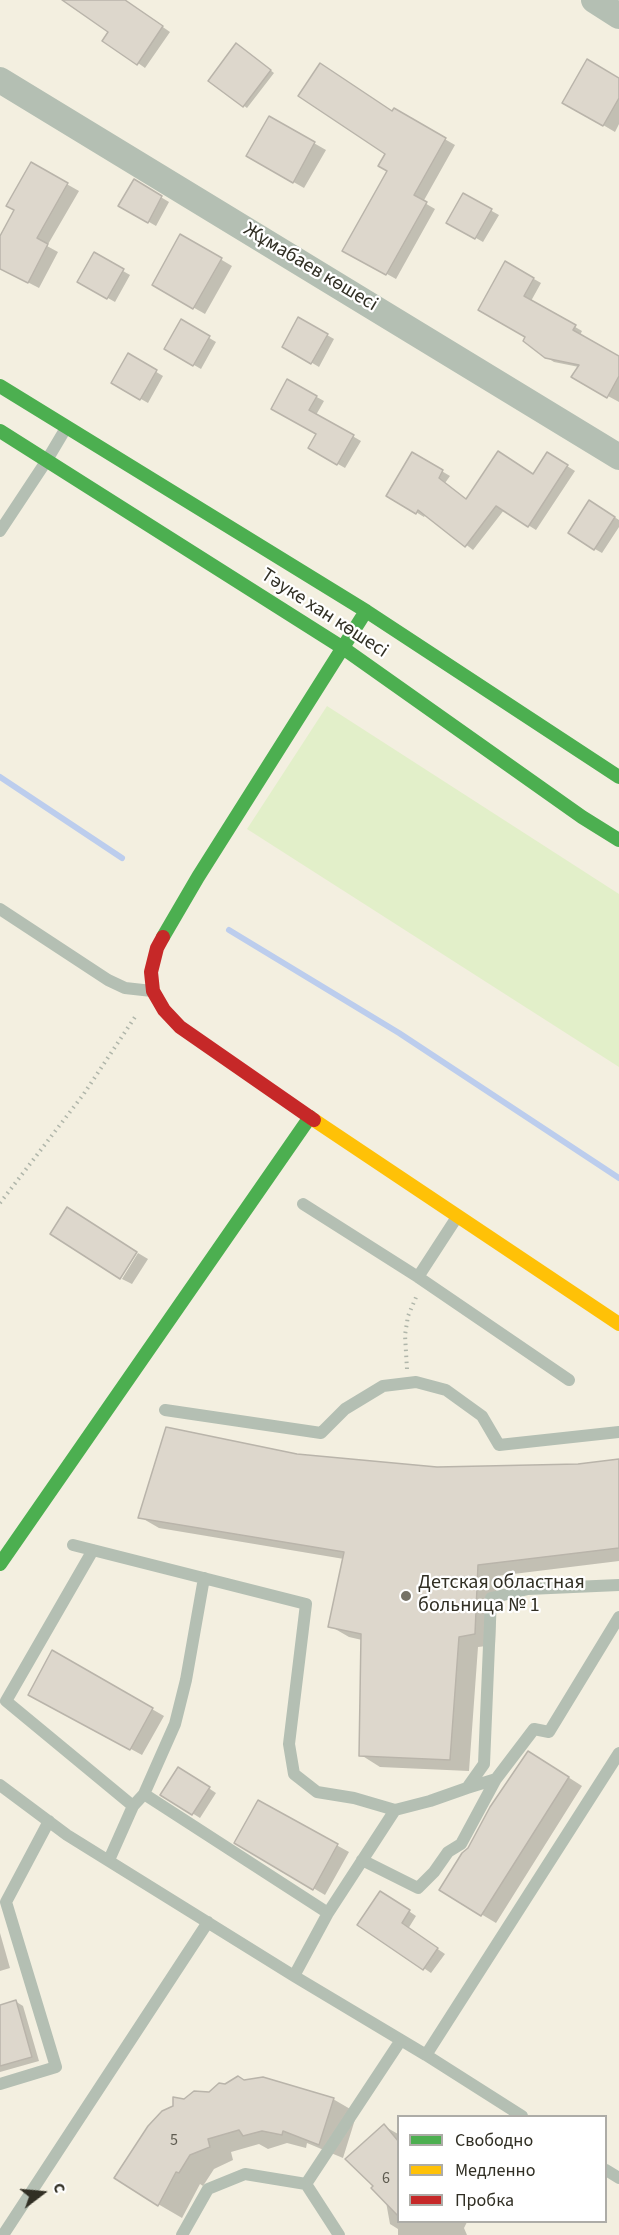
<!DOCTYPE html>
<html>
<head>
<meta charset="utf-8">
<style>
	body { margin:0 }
	#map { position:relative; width:619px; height:2235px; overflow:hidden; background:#f3efe0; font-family:"Source Sans 3",sans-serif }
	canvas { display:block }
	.legend { position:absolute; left:397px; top:2115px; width:210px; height:108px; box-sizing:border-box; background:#fff; border:2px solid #adaca7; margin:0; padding:8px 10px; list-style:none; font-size:18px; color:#312f24 }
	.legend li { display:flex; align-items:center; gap:12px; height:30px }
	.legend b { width:30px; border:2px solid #adaca7 }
	.north { position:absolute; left:12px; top:2163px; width:60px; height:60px; -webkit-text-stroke:4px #fff; paint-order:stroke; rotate:74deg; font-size:16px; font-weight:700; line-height:24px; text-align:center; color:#312f24 }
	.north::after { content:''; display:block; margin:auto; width:21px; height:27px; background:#312f24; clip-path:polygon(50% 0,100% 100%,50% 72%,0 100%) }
</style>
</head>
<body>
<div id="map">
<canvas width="619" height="2235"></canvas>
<ul class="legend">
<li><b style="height:8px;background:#4caf50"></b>Свободно</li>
<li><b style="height:8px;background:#ffc107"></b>Медленно</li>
<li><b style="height:8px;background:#c62828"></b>Пробка</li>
</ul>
<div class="north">С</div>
</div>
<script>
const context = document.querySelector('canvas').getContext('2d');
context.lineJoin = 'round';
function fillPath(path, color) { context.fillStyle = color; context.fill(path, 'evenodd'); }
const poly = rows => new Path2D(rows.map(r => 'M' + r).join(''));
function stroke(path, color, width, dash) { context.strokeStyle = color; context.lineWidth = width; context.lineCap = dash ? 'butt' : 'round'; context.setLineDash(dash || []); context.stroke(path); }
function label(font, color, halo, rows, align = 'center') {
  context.font = font + ' "Source Sans 3",sans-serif'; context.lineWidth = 4.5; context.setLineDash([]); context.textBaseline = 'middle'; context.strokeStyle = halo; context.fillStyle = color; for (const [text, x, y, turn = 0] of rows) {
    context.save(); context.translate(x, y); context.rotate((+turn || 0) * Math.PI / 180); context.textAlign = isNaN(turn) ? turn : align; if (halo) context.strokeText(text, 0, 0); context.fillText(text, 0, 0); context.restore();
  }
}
fillPath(poly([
	[327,706,619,894,619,1067,247,829]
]), '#e2efc9');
fillPath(poly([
	[65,0,124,0,170,32,145,68,138,63,110,32],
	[240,47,274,73,247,108,210,80],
	[619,80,619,124,615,132,564,102],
	[394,110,455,145,423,202,435,209,396,279,344,250,389,171,387,154],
	[270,118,326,150,304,188,248,156],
	[31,164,79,191,47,246,58,252,39,288,0,268,0,239,15,209],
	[134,181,169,202,156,226,120,205],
	[463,195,499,215,483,242,448,222],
	[181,236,232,266,205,314,154,285],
	[95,255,130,275,115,302,80,282],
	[506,263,541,283,531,301,582,331,580,335,619,358,619,402,573,377,579,367,554,362,546,357,527,336],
	[299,319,334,339,319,367,284,346],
	[181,321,216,342,201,369,166,349],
	[128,355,163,376,148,403,113,383],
	[288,381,324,401,316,415,361,441,345,468,310,448,318,434],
	[413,454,450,476,445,483,467,500,534,476,548,454,575,471,536,530,504,510,473,550,426,514,424,517,388,495],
	[597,506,619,520,619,527,602,553,595,549],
	[138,1253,148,1259,132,1284,122,1279],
	[297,1455,437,1469,578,1465,619,1460,619,1561,497,1576,495,1645,478,1647,469,1771,380,1767,361,1755,362,1640,349,1637,330,1626,344,1559,159,1528,140,1517],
	[53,1652,164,1716,142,1755,41,1700],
	[543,1761,582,1786,496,1923,441,1890],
	[186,1773,216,1793,200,1818,162,1794],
	[258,1802,349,1852,325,1895,236,1842],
	[388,1897,416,1916,408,1929,445,1954,431,1973,359,1924],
	[0,1933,10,1968,0,1971],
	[15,2001,23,2006,39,2061,0,2072,0,2006],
	[245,2082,333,2099,357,2113,343,2158,307,2143,306,2148,287,2143,268,2149,259,2144,231,2152,233,2160,214,2169,203,2186,200,2184,182,2218,158,2204,185,2100],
	[384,2126,398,2134,398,2222,467,2222,464,2228,467,2235,398,2235,398,2229,390,2224,386,2202]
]), '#0003');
stroke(poly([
	[0,777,122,858],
	[229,930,399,1033,619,1178]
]), '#bccded', 6);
const building = poly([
	[62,0,125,0,163,26,137,65,102,41,108,32,62,0],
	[236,43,271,70,243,107,208,81,236,43],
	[587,59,619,78,619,98,603,126,562,103,587,59],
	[320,63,392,111,394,108,446,138,414,195,427,202,386,275,342,251,387,171,378,166,385,154,298,96,320,63],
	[269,116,315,142,293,183,246,156,269,116],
	[31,162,68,183,37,238,48,244,28,283,0,269,0,236,14,210,6,206,31,162],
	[134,179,162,196,148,223,118,206,134,179],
	[463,193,492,209,475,239,446,223,463,193],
	[180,234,222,258,193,309,152,285,180,234],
	[94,252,124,269,107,299,77,282,94,252],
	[505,261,534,278,524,296,576,325,573,330,619,356,619,376,607,398,571,377,579,365,545,358,523,341,525,337,478,310,505,261],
	[298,317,328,334,311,364,282,347,298,317],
	[181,319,210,336,193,366,164,349,181,319],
	[128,353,157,370,140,400,111,383,128,353],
	[287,379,317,396,309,410,354,435,337,465,308,448,316,434,271,409,287,379],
	[498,451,533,474,547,452,568,465,528,527,496,506,465,547,418,510,416,514,386,496,412,452,443,470,439,478,466,499,498,451],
	[589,500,615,517,594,550,568,533,589,500],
	[67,1207,137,1252,120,1279,50,1234,67,1207],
	[166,1427,297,1454,437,1467,578,1464,619,1459,619,1548,478,1565,475,1634,459,1637,450,1760,359,1756,361,1634,328,1627,344,1552,138,1518,166,1427],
	[52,1650,153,1708,130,1750,28,1695,52,1650],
	[528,1751,569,1777,481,1916,439,1890,462,1853,468,1848,490,1807,528,1751],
	[178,1767,210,1787,192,1815,160,1795,178,1767],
	[258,1800,338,1844,313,1890,234,1843,258,1800],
	[380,1891,410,1910,402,1923,438,1948,423,1970,357,1925,380,1891],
	[16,2000,32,2057,0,2066,0,2005,16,2000],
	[238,2076,244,2080,263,2077,334,2098,319,2145,283,2131,282,2135,262,2131,243,2136,239,2130,208,2139,210,2147,190,2155,179,2173,176,2172,158,2206,114,2178,148,2126,162,2111,173,2106,173,2097,184,2099,194,2091,209,2092,219,2083,225,2084,238,2076],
	[384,2124,399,2142,399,2217,371,2188,373,2186,345,2159,384,2124]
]);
fillPath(building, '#ddd7cc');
stroke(building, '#b9b4aa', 1.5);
stroke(poly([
	[0,1203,83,1095,137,1014],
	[407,1369,405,1335,408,1316,417,1295]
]), '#b0b6aa', 4, [1.5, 4.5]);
stroke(poly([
	[0,531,47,460,66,428],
	[0,909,108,980,125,988,152,991],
	[303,1204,418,1277,457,1217],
	[418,1277,569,1380],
	[165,1410,321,1433,345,1409,383,1386,416,1382,446,1390,482,1416,499,1445,619,1432],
	[73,1545,306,1604,289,1744,294,1774,317,1792,354,1798,395,1810],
	[93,1550,6,1701,133,1806],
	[0,1785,67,1835,294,1976,426,2055,522,2116],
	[467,1788,496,1779,534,1729,549,1732,619,1617],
	[144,1794,175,1724,186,1680,204,1578],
	[109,1860,133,1806,144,1794,328,1913,294,1976],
	[362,1860,418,1888,434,1872,448,1852,461,1844,496,1779],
	[328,1913,395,1810,430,1801,467,1788,484,1764,491,1598,528,1589,619,1585],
	[426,2055,619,1753],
	[0,2084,56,2067,6,1902,49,1821],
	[606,2170,619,2178],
	[306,2184,401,2040],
	[3,2235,208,1922],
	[182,2235,208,2189,245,2174,306,2184,339,2235]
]), '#b4bfb3', 12);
stroke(poly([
	[594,0,619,16],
	[0,80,619,457]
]), '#b4bfb3', 26);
stroke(poly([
	[0,386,366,611,619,777],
	[0,431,343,648,582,817,619,840],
	[163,937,198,877,366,611],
	[0,1564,310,1117]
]), '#4caf50', 14);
stroke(poly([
	[314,1120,619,1324]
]), '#ffc107', 14);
stroke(poly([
	[163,937,157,948,151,972,153,991,164,1010,180,1027,314,1120]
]), '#c62828', 14);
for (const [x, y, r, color] of [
	[406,1596,6,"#757266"]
]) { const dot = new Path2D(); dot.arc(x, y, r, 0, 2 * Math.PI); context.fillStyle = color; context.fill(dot); stroke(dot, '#fff', 2); }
label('16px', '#5e5b50', null, [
	["5",174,2141],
	["6",386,2179]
]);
label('20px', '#312f24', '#fff', [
	["Жұмабаев көшесі",310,268,31],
	["Тәуке хан көшесі",324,614,33]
]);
label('20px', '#312f24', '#fff', [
	["Детская областная",418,1584],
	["больница № 1",418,1607]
], 'left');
</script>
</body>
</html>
